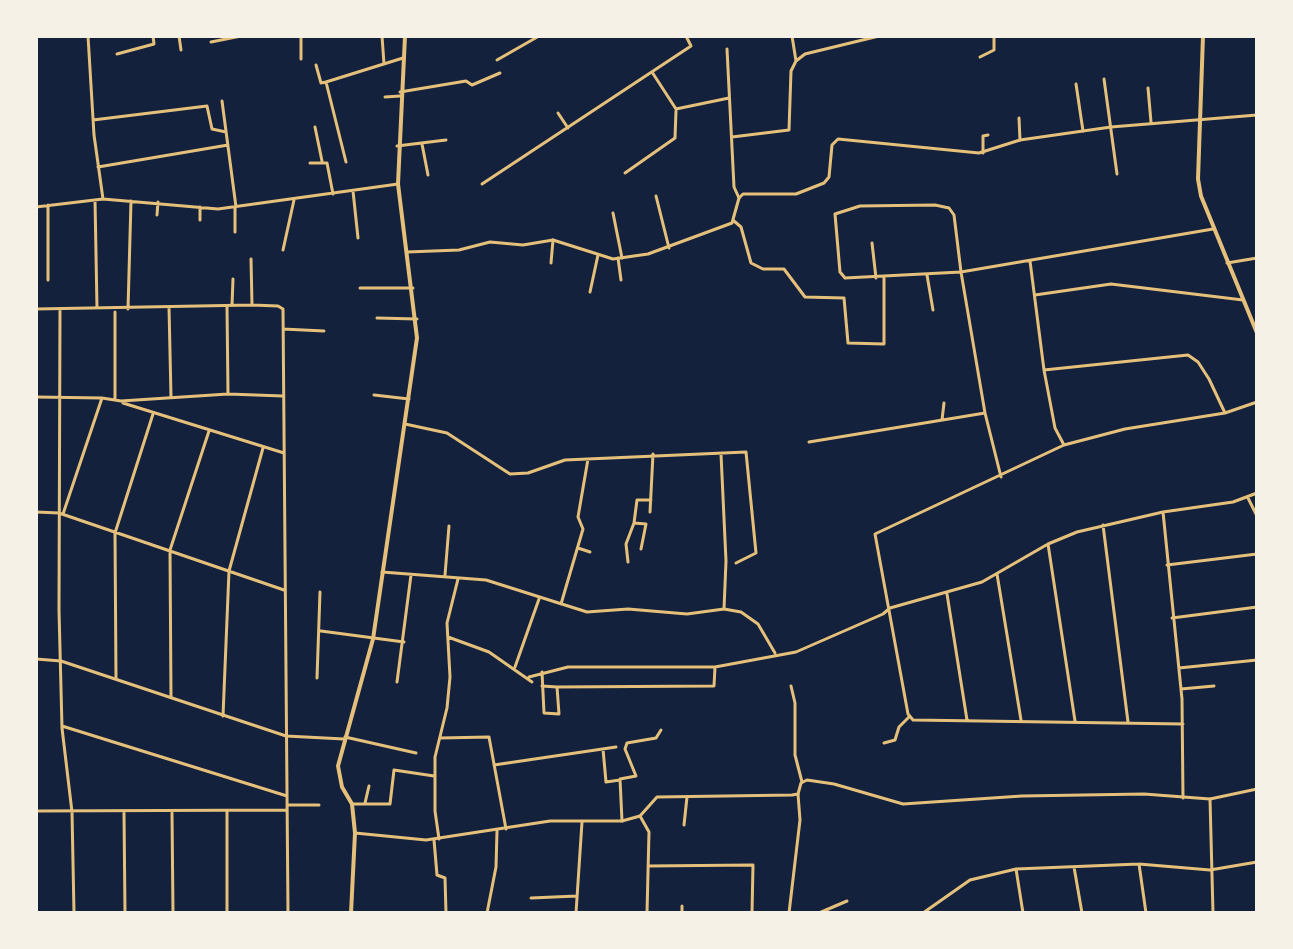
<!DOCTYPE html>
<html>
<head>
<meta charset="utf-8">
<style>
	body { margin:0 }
	#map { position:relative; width:1293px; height:949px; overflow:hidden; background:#14213d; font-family:"Source Sans 3",sans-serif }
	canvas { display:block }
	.frame { position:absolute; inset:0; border:38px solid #f6f1e7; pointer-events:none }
</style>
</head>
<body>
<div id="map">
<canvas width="1293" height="949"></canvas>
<div class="frame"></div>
</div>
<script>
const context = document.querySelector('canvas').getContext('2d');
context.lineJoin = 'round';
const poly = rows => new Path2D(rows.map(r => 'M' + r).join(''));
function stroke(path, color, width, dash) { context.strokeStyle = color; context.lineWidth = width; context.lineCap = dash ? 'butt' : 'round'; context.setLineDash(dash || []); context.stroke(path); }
stroke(poly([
	[88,36,94,135,103,199],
	[179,36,181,50],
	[382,36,384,64],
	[792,36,796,61],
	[211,42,241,36],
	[727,49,734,187,739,198],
	[117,54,154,44,153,36],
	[980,57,994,50,994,36],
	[301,59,301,36],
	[497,60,539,36],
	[316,65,321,83,326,82],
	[652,72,676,109,729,98],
	[1104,79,1117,174],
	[1076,84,1083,131],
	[1148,88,1151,122],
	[400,92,466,81,472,85,500,73],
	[385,97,400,96],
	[222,101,236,207],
	[558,113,568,128],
	[1019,118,1020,140],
	[93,120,207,106,212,129,226,132],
	[315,127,322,161],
	[732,137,789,130,791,71,796,61,805,54,879,36],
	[422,144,428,175],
	[397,146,446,140],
	[983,153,983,136,988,135],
	[346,162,326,82,403,58],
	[310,163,327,163,333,194],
	[98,167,228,145],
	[625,173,675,138,676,111],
	[482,184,691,46,686,36],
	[353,191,358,238],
	[656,196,669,248],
	[95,200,97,308],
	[48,205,48,280],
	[36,207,103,199,218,209,398,184],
	[235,207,235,232],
	[613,213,622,258],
	[157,215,158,202],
	[200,220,200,207],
	[734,221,741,227,751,263,763,269,784,269,805,297,844,298,848,343,884,344,884,278],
	[872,243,876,278],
	[283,250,294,200],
	[618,258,621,280],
	[251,259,252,305],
	[1030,261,1044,370,1055,428,1064,445],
	[551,263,553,240],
	[1227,263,1257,258],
	[927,275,933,310],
	[360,288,413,288],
	[590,292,598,255],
	[1035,295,1111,284,1243,300],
	[232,305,233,279],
	[227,306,228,394],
	[169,307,171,397],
	[36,309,252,305,278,306,283,309,288,913],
	[60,309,59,610,62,728,72,812,74,913],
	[128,309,131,201],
	[377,318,417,319],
	[283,329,324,331],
	[1044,370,1188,355,1198,362,1209,379,1225,413],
	[374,395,409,399],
	[36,397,102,398,121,401,228,394,283,396],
	[115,400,115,312],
	[123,403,284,453],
	[942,420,944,403],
	[405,424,447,433,510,474,528,473,565,460,746,452,756,553,736,563],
	[809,442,985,413],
	[721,454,726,561,724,609],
	[1001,477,985,413,961,272,954,215,949,208,935,205,860,206,835,214,840,272,845,278,961,272,1213,229],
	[1248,498,1257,516],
	[36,512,59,513,284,590],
	[650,512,653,454],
	[1163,512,1182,699,1183,798],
	[63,514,102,398],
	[634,523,646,524,641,549],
	[1103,525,1128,722],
	[1048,544,1075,721],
	[578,548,590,552],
	[628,562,626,544,634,523,637,500,651,500],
	[1167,565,1257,554],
	[382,572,486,580,587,612,628,609,687,614,724,609,741,612,758,624,775,653],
	[997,574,1021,720],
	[445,575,449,526],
	[947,594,967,720],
	[561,604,583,529,578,517,588,459],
	[1172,618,1257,607],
	[321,631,404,642],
	[448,637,489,652,532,682],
	[515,667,539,599],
	[1179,668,1257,660],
	[542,672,544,713,559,714,557,687,714,686,715,667],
	[529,677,568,667,715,667,796,652,883,614,890,608,982,582,1048,544,1077,532,1163,512,1233,502,1257,493],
	[317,678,320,592],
	[116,679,115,533,153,414],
	[397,682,411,575],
	[542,686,557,687],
	[791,686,795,703,795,755,802,782],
	[1181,689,1214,686],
	[171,697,170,550,209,431],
	[223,716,229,571,263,448],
	[1183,724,913,720,908,714,875,534,1064,445,1125,429,1225,413,1257,402],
	[62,726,287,796],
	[345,737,416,753],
	[440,738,489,737,506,829],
	[884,743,895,740,899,727,909,717],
	[603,749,606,782,620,780],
	[494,765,616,747],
	[1210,799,1213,913],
	[365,803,369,786],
	[352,804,390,804,394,770,434,776],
	[287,805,319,805],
	[36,811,287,810],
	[227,811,227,913],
	[124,813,125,913],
	[172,813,173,913],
	[640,816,649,832,647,913],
	[622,821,620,779,636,776,625,749,627,743,656,738,661,730],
	[684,825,687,797],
	[439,839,435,811,435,757,447,708,450,677,447,623,458,579],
	[434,840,437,875,445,878,446,913],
	[1139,864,1146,913],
	[648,866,753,865,752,913],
	[1074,867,1082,913],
	[1016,869,1023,913],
	[531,898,577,896],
	[682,906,682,913],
	[487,913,496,867,497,831],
	[576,913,582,822],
	[789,913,800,820,798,794],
	[819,913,847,901],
	[923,913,970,880,1016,869,1139,864,1210,870,1257,862]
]), '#e5c07b', 3);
stroke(poly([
	[407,252,459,250,490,242,523,245,553,240,613,259,648,254,732,223,739,198,743,194,796,194,824,183,829,177,832,145,838,139,979,153,1020,140,1111,127,1257,115],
	[36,659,61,661,286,736,344,739],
	[355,833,426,840,550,821,622,821,640,816,657,797,792,795,798,794,801,783,807,780,834,784,903,804,1022,796,1144,794,1210,799,1257,789]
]), '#e5c07b', 3);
stroke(poly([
	[351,913,355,833,352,804,342,787,338,766,373,639,417,338,398,184,405,36]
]), '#e5c07b', 4);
stroke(poly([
	[1203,36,1198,179,1201,196,1257,333]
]), '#e5c07b', 4);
</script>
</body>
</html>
